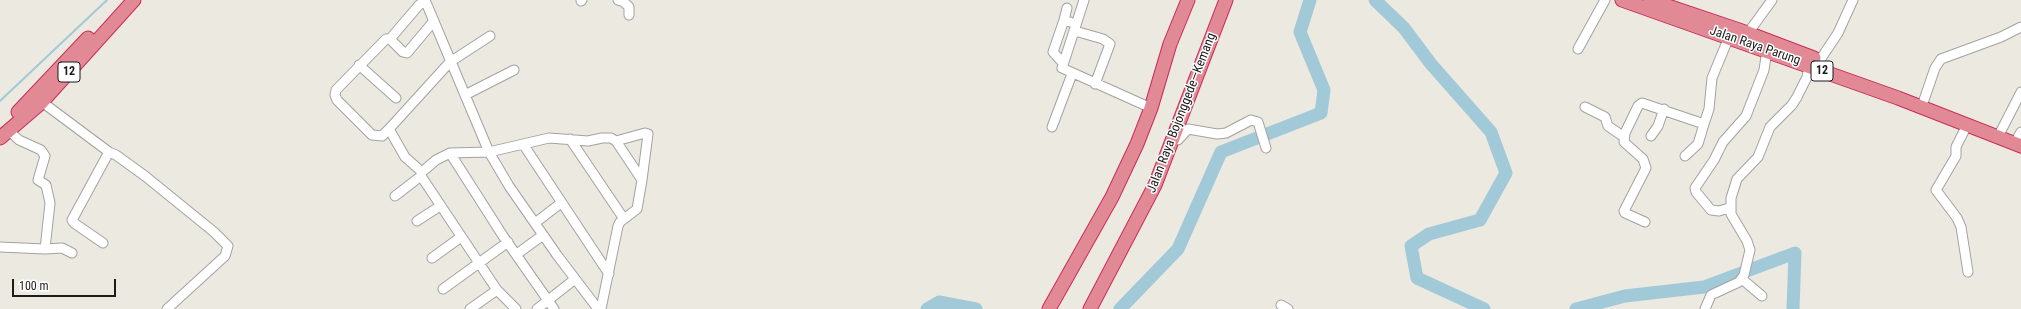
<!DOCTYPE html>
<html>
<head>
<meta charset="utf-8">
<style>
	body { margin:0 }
	#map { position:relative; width:2021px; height:309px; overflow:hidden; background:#ece9e0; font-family:"Roboto Condensed",sans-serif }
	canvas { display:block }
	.scale { position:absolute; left:12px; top:279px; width:104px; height:18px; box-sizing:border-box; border:2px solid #1b1b1b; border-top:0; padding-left:5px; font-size:12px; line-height:14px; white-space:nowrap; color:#1b1b1b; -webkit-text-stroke:3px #fff; paint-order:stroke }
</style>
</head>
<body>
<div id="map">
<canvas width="2021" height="309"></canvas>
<div class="scale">100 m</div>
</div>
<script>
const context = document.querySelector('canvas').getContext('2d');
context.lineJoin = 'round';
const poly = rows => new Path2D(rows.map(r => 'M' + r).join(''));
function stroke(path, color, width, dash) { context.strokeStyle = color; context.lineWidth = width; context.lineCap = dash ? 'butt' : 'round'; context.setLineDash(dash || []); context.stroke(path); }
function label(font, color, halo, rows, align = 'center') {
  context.font = font + ' "Roboto Condensed",sans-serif'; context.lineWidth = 3; context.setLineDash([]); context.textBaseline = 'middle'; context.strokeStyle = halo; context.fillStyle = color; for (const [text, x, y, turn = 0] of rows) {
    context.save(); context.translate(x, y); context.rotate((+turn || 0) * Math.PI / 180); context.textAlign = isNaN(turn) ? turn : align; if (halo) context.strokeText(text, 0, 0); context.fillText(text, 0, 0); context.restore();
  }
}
stroke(poly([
	[0,101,107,0]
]), '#a2c9d8', 2);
stroke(poly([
	[1375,0,1404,28,1431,64,1491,132,1506,173,1480,220,1429,234,1411,246,1417,278,1484,309],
	[927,309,939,302,976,309],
	[1120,309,1178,249,1221,152,1321,113,1324,90,1300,32,1310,0],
	[1576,309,1625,296,1704,287,1795,253,1793,309]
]), '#a2c9d8', 13);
const minor = poly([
	[425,0,489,152,549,138,588,141,602,138,611,138,616,141,642,180,637,209,620,222,618,226,601,309],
	[618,0,624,2,629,7,629,15],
	[1084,0,1062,68,1151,108],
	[581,1,582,0],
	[1067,8,1064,20,1070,22],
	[433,22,407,53,403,52,390,39,386,39,336,90,335,95,337,100,372,135,382,136,389,129,405,157,422,172,436,160,450,153,489,152,509,186,557,255,598,309],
	[1075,31,1103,39,1110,44,1095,84],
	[1748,33,1772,0],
	[390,39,419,5,425,1],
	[1578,49,1605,0],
	[1820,60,1838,33,1853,0],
	[1063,63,1053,52,1064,20],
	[359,65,396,98],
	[465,95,514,70],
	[1924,100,1935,68,1941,59,2001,37,2021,27],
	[42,102,109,152,72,220,74,223,103,243],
	[1585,107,1605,117,1608,126,1624,137],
	[1967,125,1956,147,1956,156,1936,190,1957,218,1961,227,1968,272],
	[1052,127,1072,74],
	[389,129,450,62,490,36],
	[9,131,19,140,41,150,45,156,38,180,46,185,50,203,45,249,62,248,72,253],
	[2001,131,2021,92],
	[1651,136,1658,126,1664,109],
	[2018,137,2021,132],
	[570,139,624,219],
	[1173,140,1178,140,1188,129,1217,134,1226,133,1251,120,1258,122,1266,148],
	[616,141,645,133,648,134,642,180],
	[523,144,609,274],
	[109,152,116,155,145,176,214,232,228,246,225,256,167,309],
	[450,153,503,236,554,309],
	[1685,156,1698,144,1704,124],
	[422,172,421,176,497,290,516,309],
	[395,196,421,176],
	[1729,208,1719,211,1711,210,1696,192,1695,188,1714,160,1723,142,1746,116,1764,70,1767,50],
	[417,221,440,206],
	[1645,222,1625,213,1624,211,1646,168,1643,159,1624,142,1625,133,1638,106,1642,103,1704,124,1709,109,1712,78,1729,37],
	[535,223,561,203],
	[0,247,45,249],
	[517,254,543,235],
	[432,258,461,237],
	[1742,279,1762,296],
	[443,289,508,242],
	[1281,305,1288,309],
	[470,309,497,290],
	[537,309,575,279],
	[1705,309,1711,295,1739,282,1744,275,1750,250,1747,241,1731,214,1731,198,1737,179,1758,157,1770,127,1792,105,1797,97,1807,77,1809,66]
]);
const highway = poly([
	[1622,0,1898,98,2021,146],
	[1650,0,1748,33,1814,58],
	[18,112,88,38],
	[0,138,42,102,134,0],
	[1049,309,1112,197,1137,144,1151,108,1170,44,1188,0],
	[1090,309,1155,185,1226,0]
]);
stroke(minor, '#a2a2a2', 11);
stroke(highway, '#cc2b59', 15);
stroke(minor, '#fff', 9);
stroke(highway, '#e18a95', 13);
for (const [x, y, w] of [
	[1822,71,22],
	[69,72,22]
]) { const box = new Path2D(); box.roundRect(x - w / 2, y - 10, w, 20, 3); context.fillStyle = '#fff'; context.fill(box); stroke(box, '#1b1b1b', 1); }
label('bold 12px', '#1b1b1b', null, [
	["12",1822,71],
	["12",69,72]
]);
label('13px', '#1b1b1b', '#fff', [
	["Jalan Raya Parung",1755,46,19],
	["Jalan Raya Bojonggede—Kemang",1182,113,-69]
]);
</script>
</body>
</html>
